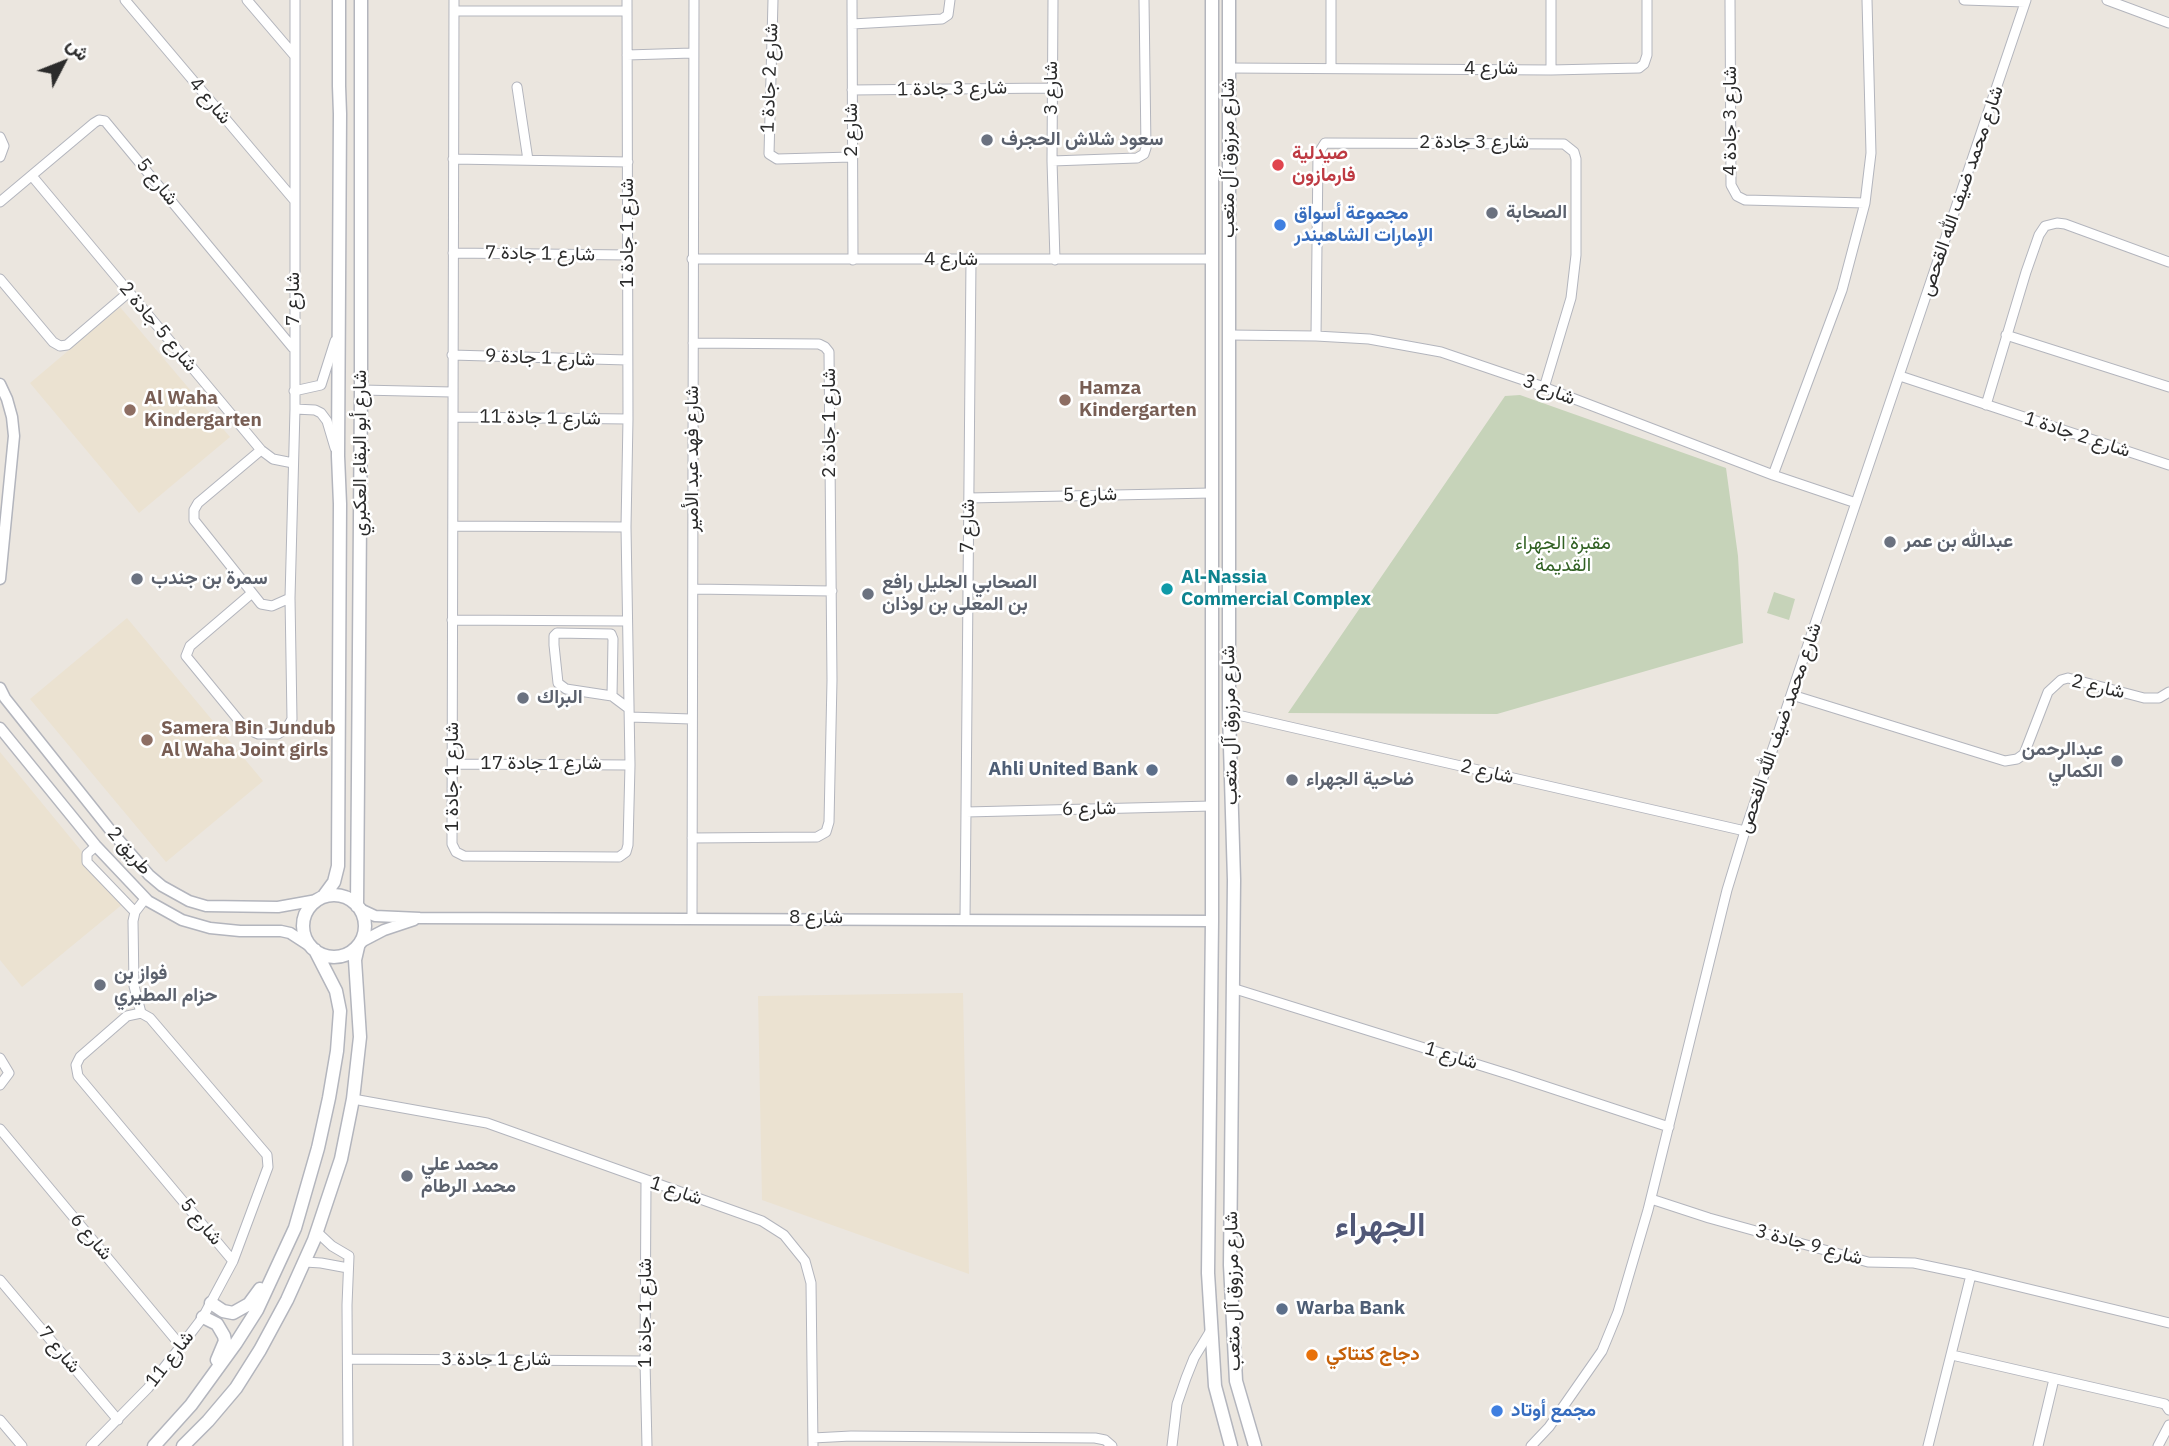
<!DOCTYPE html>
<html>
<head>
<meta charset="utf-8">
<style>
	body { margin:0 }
	#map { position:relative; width:2169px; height:1446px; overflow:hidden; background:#ebe6df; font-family:"IBM Plex Sans",Vazirmatn,sans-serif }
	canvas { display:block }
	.north { position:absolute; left:28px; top:28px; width:70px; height:70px; -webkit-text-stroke:5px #fff; paint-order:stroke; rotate:48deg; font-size:19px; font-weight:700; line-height:28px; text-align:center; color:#2b2b2b }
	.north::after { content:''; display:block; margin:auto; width:24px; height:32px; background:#2b2b2b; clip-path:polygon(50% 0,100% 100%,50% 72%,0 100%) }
</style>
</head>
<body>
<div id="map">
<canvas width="2169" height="1446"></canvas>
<div class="north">ش</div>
</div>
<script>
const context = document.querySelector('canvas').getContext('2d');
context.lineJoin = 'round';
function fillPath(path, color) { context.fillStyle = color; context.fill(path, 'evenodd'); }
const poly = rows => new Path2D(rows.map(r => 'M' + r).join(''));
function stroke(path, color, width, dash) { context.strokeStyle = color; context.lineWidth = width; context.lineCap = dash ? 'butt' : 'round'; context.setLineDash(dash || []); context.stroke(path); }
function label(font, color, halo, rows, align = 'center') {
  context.font = font + ' "IBM Plex Sans",Vazirmatn,sans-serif'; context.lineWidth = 5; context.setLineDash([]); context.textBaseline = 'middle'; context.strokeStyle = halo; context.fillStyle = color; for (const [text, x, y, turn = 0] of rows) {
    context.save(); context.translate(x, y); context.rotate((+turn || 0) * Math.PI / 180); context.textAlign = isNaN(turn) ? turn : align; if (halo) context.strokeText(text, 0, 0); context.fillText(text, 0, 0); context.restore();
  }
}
fillPath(poly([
	[120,307,230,437,139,513,30,383],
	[127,618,263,781,166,862,30,699],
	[0,752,124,903,22,987,0,960],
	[963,993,969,1274,762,1200,758,996]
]), '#ebe2d1');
fillPath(poly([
	[1520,395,1726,468,1738,556,1743,643,1497,714,1288,713,1505,396],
	[1774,592,1795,599,1789,620,1767,613]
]), '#c6d3b9');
const minor = poly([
	[125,0,295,201],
	[247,0,294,55],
	[454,0,452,844,456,852,464,856,619,857,626,852,628,845,630,765,626,527,628,419,627,0],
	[773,0,769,154,777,159,852,157],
	[852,0,853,260],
	[1053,0,1052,161,1055,260],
	[1730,0,1731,185,1737,196,1745,200,1865,203],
	[1964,0,2025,2],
	[2107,0,2169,23],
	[454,11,627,11],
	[852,24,942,19,948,15,950,0],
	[627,55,692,53],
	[1229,68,1551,70,1639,68,1644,64,1647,55,1647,0],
	[1331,68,1331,0],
	[1551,70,1551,0],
	[517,87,528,160],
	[852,90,1051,88],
	[0,137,4,146,0,157],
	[453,159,628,162],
	[1052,161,1137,158,1144,154,1146,148,1144,0],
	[32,176,261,450,273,459,293,463],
	[0,202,94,123,99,120,105,121,293,348],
	[453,253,628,255],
	[692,259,1211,259],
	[0,279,53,342,60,346,67,345,129,292],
	[1229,335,1316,336,1369,339,1441,352,1538,385,1773,475,1856,503],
	[2006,335,2169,387],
	[1316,336,1318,154,1325,143,1564,144,1574,152,1576,159,1576,255,1571,298,1544,388],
	[452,355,627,360],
	[1900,376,2169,465],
	[361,390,452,392],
	[294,391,321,385,335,341],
	[1986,405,2026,272,2039,235,2045,226,2057,223,2065,224,2169,262],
	[295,409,315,410,321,413,327,421,335,448],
	[453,417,628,419],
	[261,450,198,503,194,510,194,520,261,604,272,606,290,598],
	[1773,475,1842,290,1865,203,1871,153,1867,0],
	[969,498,1211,493],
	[453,526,626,527],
	[693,589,832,591],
	[252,593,190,646,186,656,245,728,258,734,278,734,287,728,292,719,290,598,295,409,295,0],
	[452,620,627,621],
	[1792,695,2005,761,2017,759,2024,754,2048,692,2061,680,2068,678,2144,698,2159,698,2169,692],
	[612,696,613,639,611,634,557,633,554,636,554,645,558,683,566,689,612,696,628,708],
	[1229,713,1745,831],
	[630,717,691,719],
	[453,764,630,765],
	[966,812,1212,806],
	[692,838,817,837,826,832,829,822,832,680,829,352,825,347,819,344,693,343],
	[96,846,87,854,87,862,135,912],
	[692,918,694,0],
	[965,919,971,260],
	[1232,988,1511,1075,1669,1127],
	[141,1013,150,1018,267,1155,268,1167,233,1261,78,1076,76,1065,80,1057,127,1016,141,1013],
	[141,1013,134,986,133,921,135,912,145,899],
	[0,1058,9,1073,0,1085],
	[353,1099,487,1123,762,1221,784,1235,805,1261,811,1283,813,1446],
	[0,1129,181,1346],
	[646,1180,645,1361,647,1446],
	[1651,1199,1709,1218,1868,1262,1914,1263,1971,1275,2169,1323],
	[317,1232,332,1246,349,1256,347,1305,348,1446],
	[305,1262,321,1263,348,1268],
	[0,1280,118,1420],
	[1952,1355,2165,1404,2169,1410],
	[348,1359,645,1361],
	[0,1420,22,1446],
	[813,1438,851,1436,1095,1438,1105,1440,1112,1446],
	[91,1446,148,1388,181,1346,203,1317,233,1261],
	[1172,1446,1177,1404,1186,1378,1194,1358,1211,1330],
	[1531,1446,1549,1427,1602,1351,1618,1312,1648,1210,1727,890,1745,831,2026,0],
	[1928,1446,1971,1275],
	[2038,1446,2054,1379],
	[2158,1446,2169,1425]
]);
const tertiary = poly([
	[0,384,7,399,12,417,14,436,0,579],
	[0,688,5,698,111,831,149,875,162,886,189,901,206,906,278,907,317,900],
	[0,728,96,846,148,901,182,920,210,928,240,931,281,931,290,933,310,946],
	[360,909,375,916,420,918,1212,921],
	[361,942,384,930,414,920]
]);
const secondary = poly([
	[1212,0,1212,921,1208,1273,1215,1386,1231,1446],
	[1229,0,1229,713,1234,880,1230,1265,1236,1381,1255,1446],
	'303 926a31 31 0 1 1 62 0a31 31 0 1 1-62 0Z',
	[323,897,334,882,338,866,340,504,338,456,340,114,339,86,339,0],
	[357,906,361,390,361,0],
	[211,1303,223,1311,233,1313,249,1304,260,1289],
	[203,1317,217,1324,224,1336,225,1341,217,1360],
	[154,1446,191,1405,236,1343,257,1310,295,1228,318,1148,329,1098,337,1051,340,1011,336,991,315,950],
	[183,1446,208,1421,236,1388,260,1350,287,1300,314,1240,341,1159,353,1099,360,1037,355,960,358,947]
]);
stroke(minor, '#b3b5bd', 11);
stroke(tertiary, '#b3b5bd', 13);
stroke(secondary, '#b3b5bd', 15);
stroke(minor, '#fff', 9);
stroke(tertiary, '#fff', 10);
stroke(secondary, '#fff', 12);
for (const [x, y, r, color] of [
	[987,140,7,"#6b7280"],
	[1278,165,7,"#e0444e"],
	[1492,213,7,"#6b7280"],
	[1280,225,7,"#3f7fe0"],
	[1065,400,7,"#8d6e63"],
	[130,410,7,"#8d6e63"],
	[1890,542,7,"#6b7280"],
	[137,579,7,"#6b7280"],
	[1167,589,7,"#0f9aa8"],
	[868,594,7,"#6b7280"],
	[523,698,7,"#6b7280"],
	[147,740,7,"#8d6e63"],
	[2117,761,7,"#6b7280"],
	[1152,770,7,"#5c6f8a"],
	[1292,780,7,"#6b7280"],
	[100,985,7,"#6b7280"],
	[407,1176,7,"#6b7280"],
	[1282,1309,7,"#5c6f8a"],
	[1312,1355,7,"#e8710a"],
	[1497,1411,7,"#3f7fe0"]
]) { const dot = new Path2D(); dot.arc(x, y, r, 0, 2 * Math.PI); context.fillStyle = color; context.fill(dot); stroke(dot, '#fff', 2.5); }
label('19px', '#2b2b2b', '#fff', [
	["شارع 4",1491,69],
	["شارع 2 جادة 1",770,78,-88],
	["شارع 3",1052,88,-90],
	["شارع 3 جادة 1",952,89,-1],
	["شارع 4",210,101,50],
	["شارع 3 جادة 4",1731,121,-90],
	["شارع 2",852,130,-90],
	["شارع 3 جادة 2",1474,143],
	["شارع مرزوق آل متعب",1229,158,-90],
	["شارع 5",157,182,51],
	["شارع محمد ضيف الله القحص",1962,191,-71],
	["شارع 1 جادة 1",628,233,-90],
	["شارع 1 جادة 7",540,254,1],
	["شارع 4",951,260],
	["شارع 7",294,299,-90],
	["شارع 5 جادة 2",158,327,50],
	["شارع 1 جادة 9",540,358,2],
	["شارع 3",1549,390,21],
	["شارع 1 جادة 11",540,418,1],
	["شارع 1 جادة 2",830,423,-90],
	["شارع 2 جادة 1",2077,435,18],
	["شارع أبو البقاء العكبري",361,453,-90],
	["شارع فهد عبد الأمير",693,459,-90],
	["شارع 5",1090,495,-1],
	["شارع 7",968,526,-89],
	["شارع 2",2098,687,13],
	["شارع مرزوق آل متعب",1230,725,-91],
	["شارع محمد ضيف الله القحص",1780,728,-71],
	["شارع 1 جادة 17",541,764],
	["شارع 2",1487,772,13],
	["شارع 1 جادة 1",453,777,-90],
	["شارع 6",1089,809,-1],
	["طريق 2",129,851,49],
	["شارع 8",816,918],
	["شارع 1",1451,1056,17],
	["شارع 1",676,1191,19],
	["شارع 5",201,1222,50],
	["شارع 6",91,1237,50],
	["شارع 9 جادة 3",1809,1245,15],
	["شارع مرزوق آل متعب",1233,1291,-91],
	["شارع 1 جادة 1",646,1313,-90],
	["شارع 7",59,1350,50],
	["شارع 11",170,1359,-52],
	["شارع 1 جادة 3",496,1360]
]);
label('bold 19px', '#5b616d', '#fff', [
	["سعود شلاش الحجرف",1001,140],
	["الصحابة",1506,213],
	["عبدالله بن عمر",1904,542],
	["سمرة بن جندب",151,579],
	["الصحابي الجليل رافع",882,583],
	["بن المعلى بن لوذان",882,605],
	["البراك",537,698],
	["عبدالرحمن",2103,750,"right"],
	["الكمالي",2103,772,"right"],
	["ضاحية الجهراء",1306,780],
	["فواز بن",114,974],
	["حزام المطيري",114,996],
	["محمد علي",421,1165],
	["محمد الرطام",421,1187]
], 'left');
label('bold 19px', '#be3a42', '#fff', [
	["صيدلية",1292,154],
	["فارمازون",1292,176]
], 'left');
label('bold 19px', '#366cbe', '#fff', [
	["مجموعة أسواق",1294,214],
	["الإمارات الشاهبندر",1294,236],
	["مجمع أوتاد",1511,1411]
], 'left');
label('bold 19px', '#785e54', '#fff', [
	["Hamza",1079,389],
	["Kindergarten",1079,411],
	["Al Waha",144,399],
	["Kindergarten",144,421],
	["Samera Bin Jundub",161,729],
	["Al Waha Joint girls",161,751]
], 'left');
label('19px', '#316123', '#fff', [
	["مقبرة الجهراء",1563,544],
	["القديمة",1563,566]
]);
label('bold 19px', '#0d838f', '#fff', [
	["Al-Nassia",1181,578],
	["Commercial Complex",1181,600]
], 'left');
label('bold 19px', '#4e5e75', '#fff', [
	["Ahli United Bank",1138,770],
	["Warba Bank",1296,1309,"left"]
], 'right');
label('bold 19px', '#c56008', '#fff', [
	["دجاج كنتاكي",1326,1355]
], 'left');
label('bold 33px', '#515877', '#fff', [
	["الجهراء",1380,1226]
]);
</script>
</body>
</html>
